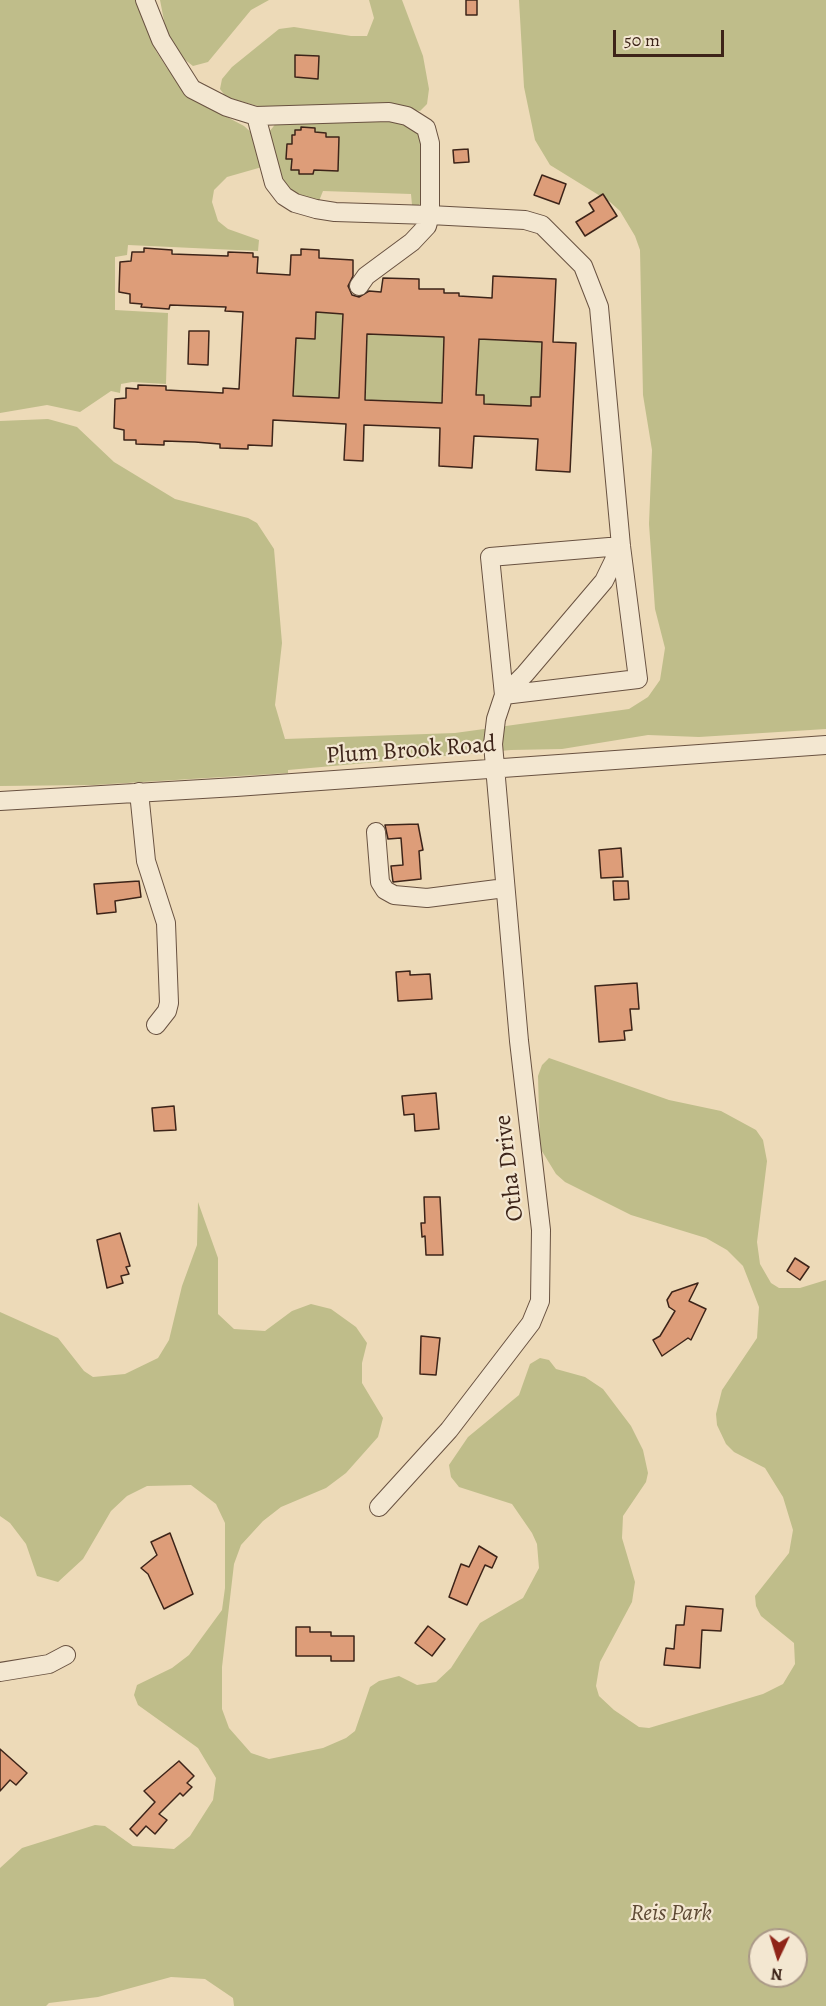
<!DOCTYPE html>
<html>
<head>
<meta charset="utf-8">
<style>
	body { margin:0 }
	#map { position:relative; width:826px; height:2006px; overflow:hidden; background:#eddab8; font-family:Alegreya,serif }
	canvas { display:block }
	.north { position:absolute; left:748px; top:1928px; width:60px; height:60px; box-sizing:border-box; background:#f3e7d1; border:2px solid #aa9987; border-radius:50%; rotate:184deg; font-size:16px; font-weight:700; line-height:24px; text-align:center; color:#3d2419 }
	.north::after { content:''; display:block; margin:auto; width:21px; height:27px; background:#8f2418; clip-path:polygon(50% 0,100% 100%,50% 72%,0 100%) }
	.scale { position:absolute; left:613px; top:30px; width:111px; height:27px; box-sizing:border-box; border:3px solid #3d2419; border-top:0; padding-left:8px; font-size:18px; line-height:21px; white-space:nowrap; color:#3d2419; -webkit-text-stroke:4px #f3e7d1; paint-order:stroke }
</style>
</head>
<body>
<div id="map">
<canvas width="826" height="2006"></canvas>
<div class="north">N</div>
<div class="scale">50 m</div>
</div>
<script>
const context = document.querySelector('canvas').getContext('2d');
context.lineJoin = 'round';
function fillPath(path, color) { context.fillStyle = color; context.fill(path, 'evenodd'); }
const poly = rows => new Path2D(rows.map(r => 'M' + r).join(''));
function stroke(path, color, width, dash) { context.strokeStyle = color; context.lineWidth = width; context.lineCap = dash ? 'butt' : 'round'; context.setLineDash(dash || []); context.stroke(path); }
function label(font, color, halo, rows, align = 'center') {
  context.font = font + ' Alegreya,serif'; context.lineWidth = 4.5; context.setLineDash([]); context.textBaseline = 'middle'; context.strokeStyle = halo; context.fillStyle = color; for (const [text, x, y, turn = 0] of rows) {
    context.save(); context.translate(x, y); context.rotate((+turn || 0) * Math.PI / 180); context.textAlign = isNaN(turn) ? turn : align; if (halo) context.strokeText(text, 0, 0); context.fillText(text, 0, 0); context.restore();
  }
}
fillPath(poly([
	[0,0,136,0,156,51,167,68,193,99,244,126,254,135,262,167,227,177,214,190,212,202,218,221,228,229,259,240,258,251,128,245,127,255,115,257,115,310,168,313,166,384,132,382,121,384,120,393,111,391,80,412,47,405,0,413],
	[160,0,269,0,251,10,208,62,193,66,184,59,166,31],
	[369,0,402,0,423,56,429,89,427,104,420,111,389,106,265,108,226,97,220,89,222,79,232,67,279,29,294,27,351,36,367,36,374,18],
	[519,0,826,0,826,729,699,737,648,735,562,749,511,750,288,770,288,773,94,785,0,786,0,421,48,419,77,427,114,462,175,499,248,518,257,523,274,549,282,643,275,705,285,739,455,733,629,709,648,697,660,680,665,648,655,609,649,524,652,450,643,395,640,250,635,236,620,211,610,202,550,165,535,140,524,87],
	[394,119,416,128,422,140,422,200,419,205,412,205,411,194,323,191,319,201,305,200,281,184,269,132,277,122],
	[316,306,343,314,339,398,272,395,294,380,296,333,298,338,315,339],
	[368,313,380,334,432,337,445,316,441,417,424,402,365,400],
	[480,317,491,340,542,342,540,397,532,397,531,406,484,404,484,395,476,395],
	[549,1058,669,1100,721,1111,756,1130,763,1140,767,1161,757,1242,760,1264,771,1283,779,1288,800,1288,826,1280,826,2006,234,2006,233,1998,205,1979,171,1977,98,1997,49,2003,46,2006,0,2006,0,1868,22,1848,95,1825,105,1826,133,1846,174,1849,190,1836,213,1800,216,1778,198,1748,138,1705,134,1695,137,1685,172,1668,189,1655,222,1610,225,1588,225,1523,216,1504,191,1485,147,1486,127,1496,111,1511,83,1559,58,1582,37,1576,26,1544,10,1523,0,1516,0,1312,58,1338,84,1371,93,1377,125,1374,158,1358,169,1340,182,1286,197,1245,198,1202,218,1258,218,1314,234,1329,265,1331,292,1311,311,1304,331,1309,356,1327,367,1343,362,1363,362,1383,383,1418,378,1437,346,1473,326,1488,281,1507,263,1521,241,1545,234,1564,222,1667,222,1709,229,1728,251,1753,269,1759,323,1748,346,1738,355,1731,370,1687,379,1681,399,1676,417,1685,436,1682,451,1668,480,1623,523,1598,539,1568,537,1544,532,1533,512,1504,459,1487,451,1477,449,1465,468,1437,519,1395,530,1364,540,1358,549,1360,556,1369,585,1377,603,1389,631,1426,643,1450,648,1473,646,1482,623,1516,622,1538,635,1582,632,1602,600,1662,596,1686,599,1696,614,1710,639,1727,649,1728,763,1694,783,1684,795,1664,794,1643,761,1616,756,1606,755,1596,789,1553,793,1530,783,1497,765,1468,734,1452,726,1444,717,1425,716,1414,722,1390,757,1338,759,1307,743,1266,727,1250,706,1238,631,1215,565,1182,556,1174,540,1148,538,1076,542,1065],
	[760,1940,796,1940,796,1976,760,1976]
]), '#bfbd8a');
const building = poly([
	[466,0,477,0,477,15,466,15,466,0],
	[295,55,319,56,318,79,295,77,295,55],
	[301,127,315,128,315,132,326,133,326,137,339,137,338,171,314,170,313,174,299,174,299,170,291,170,292,159,286,159,287,144,292,144,292,135,295,135,295,130,301,130,301,127],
	[468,149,469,162,454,163,453,150,468,149],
	[542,175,566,184,559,204,534,195,542,175],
	[603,194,617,216,585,236,576,222,594,211,589,203,603,194],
	[144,248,172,250,172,254,228,256,228,252,253,253,253,257,258,257,257,273,290,275,291,255,301,255,301,249,319,250,319,258,353,260,353,276,348,286,352,295,359,297,369,291,381,292,383,278,419,279,419,289,444,289,444,293,459,293,459,296,492,298,493,276,556,279,553,342,576,343,570,472,536,470,538,439,474,436,472,468,439,466,440,428,364,425,363,461,344,460,346,424,273,420,272,446,248,445,248,449,220,448,220,444,195,442,164,441,164,445,136,444,136,440,124,440,124,430,114,428,115,399,126,398,126,388,138,389,138,385,166,386,166,390,223,393,223,388,239,389,243,312,225,311,226,307,170,305,169,309,141,307,142,304,130,303,130,294,119,292,120,262,131,261,132,252,144,252,144,248],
	[316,312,343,314,339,398,293,396,296,338,315,339,316,312],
	[367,334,444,337,442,403,365,400,367,334],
	[479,339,542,342,540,397,531,397,531,406,484,404,484,395,476,395,479,339],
	[189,331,209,331,208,365,188,364,189,331],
	[418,824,423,850,419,851,421,879,393,882,391,866,403,865,401,838,388,839,385,825,418,824],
	[621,848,623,877,601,878,599,850,621,848],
	[139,881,141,897,115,901,116,912,97,914,94,884,139,881],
	[613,881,628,881,629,899,614,900,613,881],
	[410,971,410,975,430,974,432,999,398,1001,396,972,410,971],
	[637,983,639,1009,630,1009,632,1030,624,1031,625,1040,599,1042,595,986,637,983],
	[436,1093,439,1129,415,1131,414,1114,404,1115,402,1096,436,1093],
	[174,1106,176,1130,154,1131,152,1108,174,1106],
	[424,1197,440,1197,443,1255,426,1255,425,1236,422,1237,421,1223,425,1223,424,1197],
	[120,1233,130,1266,126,1267,129,1274,121,1276,123,1283,107,1288,97,1240,120,1233],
	[795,1258,809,1267,800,1280,787,1271,795,1258],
	[698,1283,689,1301,706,1309,691,1340,688,1338,662,1356,653,1340,660,1336,675,1311,669,1307,667,1300,672,1292,698,1283],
	[421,1336,440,1338,436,1375,420,1374,421,1336],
	[170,1533,193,1594,164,1609,148,1574,141,1568,157,1555,151,1542,170,1533],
	[479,1546,497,1557,492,1568,485,1565,467,1605,449,1597,461,1564,469,1567,479,1546],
	[686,1606,723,1609,721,1631,702,1630,700,1668,664,1665,666,1648,674,1649,676,1625,684,1625,686,1606],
	[428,1626,445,1639,432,1656,415,1643,428,1626],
	[296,1627,310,1627,310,1632,331,1632,331,1636,354,1636,354,1661,331,1661,331,1656,296,1656,296,1627],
	[0,1749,27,1773,16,1785,10,1780,0,1791,0,1749],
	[179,1761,194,1776,187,1783,192,1787,183,1796,180,1793,159,1814,167,1820,155,1834,146,1826,137,1836,130,1829,155,1802,144,1791,179,1761]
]);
fillPath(building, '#dd9d79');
stroke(building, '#3d2419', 1.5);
const minor = poly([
	[145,0,161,40,192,89,227,107,256,116,389,112,407,116,426,128,430,143,430,215,525,220,542,225,583,266,599,307,621,546,638,679,504,695,496,719,493,744,519,1041,541,1230,540,1301,531,1323,449,1430,379,1507],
	[256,116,274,183,284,196,295,203,316,209,335,212,430,215,427,226,412,242,366,276,359,286],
	[621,546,604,581,525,674,504,695,490,557,621,546],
	[139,792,146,861,166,923,169,1003,167,1011,156,1025],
	[0,801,236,787,826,745],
	[376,832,380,882,385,890,394,895,427,898,505,888],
	[0,1672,49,1664,66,1655]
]);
stroke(minor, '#695241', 20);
stroke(minor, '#f3e7d1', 18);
label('24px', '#3d2419', '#f3e7d1', [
	["Plum Brook Road",411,751,-4],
	["Otha Drive",510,1168,-97]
]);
label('italic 24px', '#5e4a35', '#f3e7d1', [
	["Reis Park",671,1914]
]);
</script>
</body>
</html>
